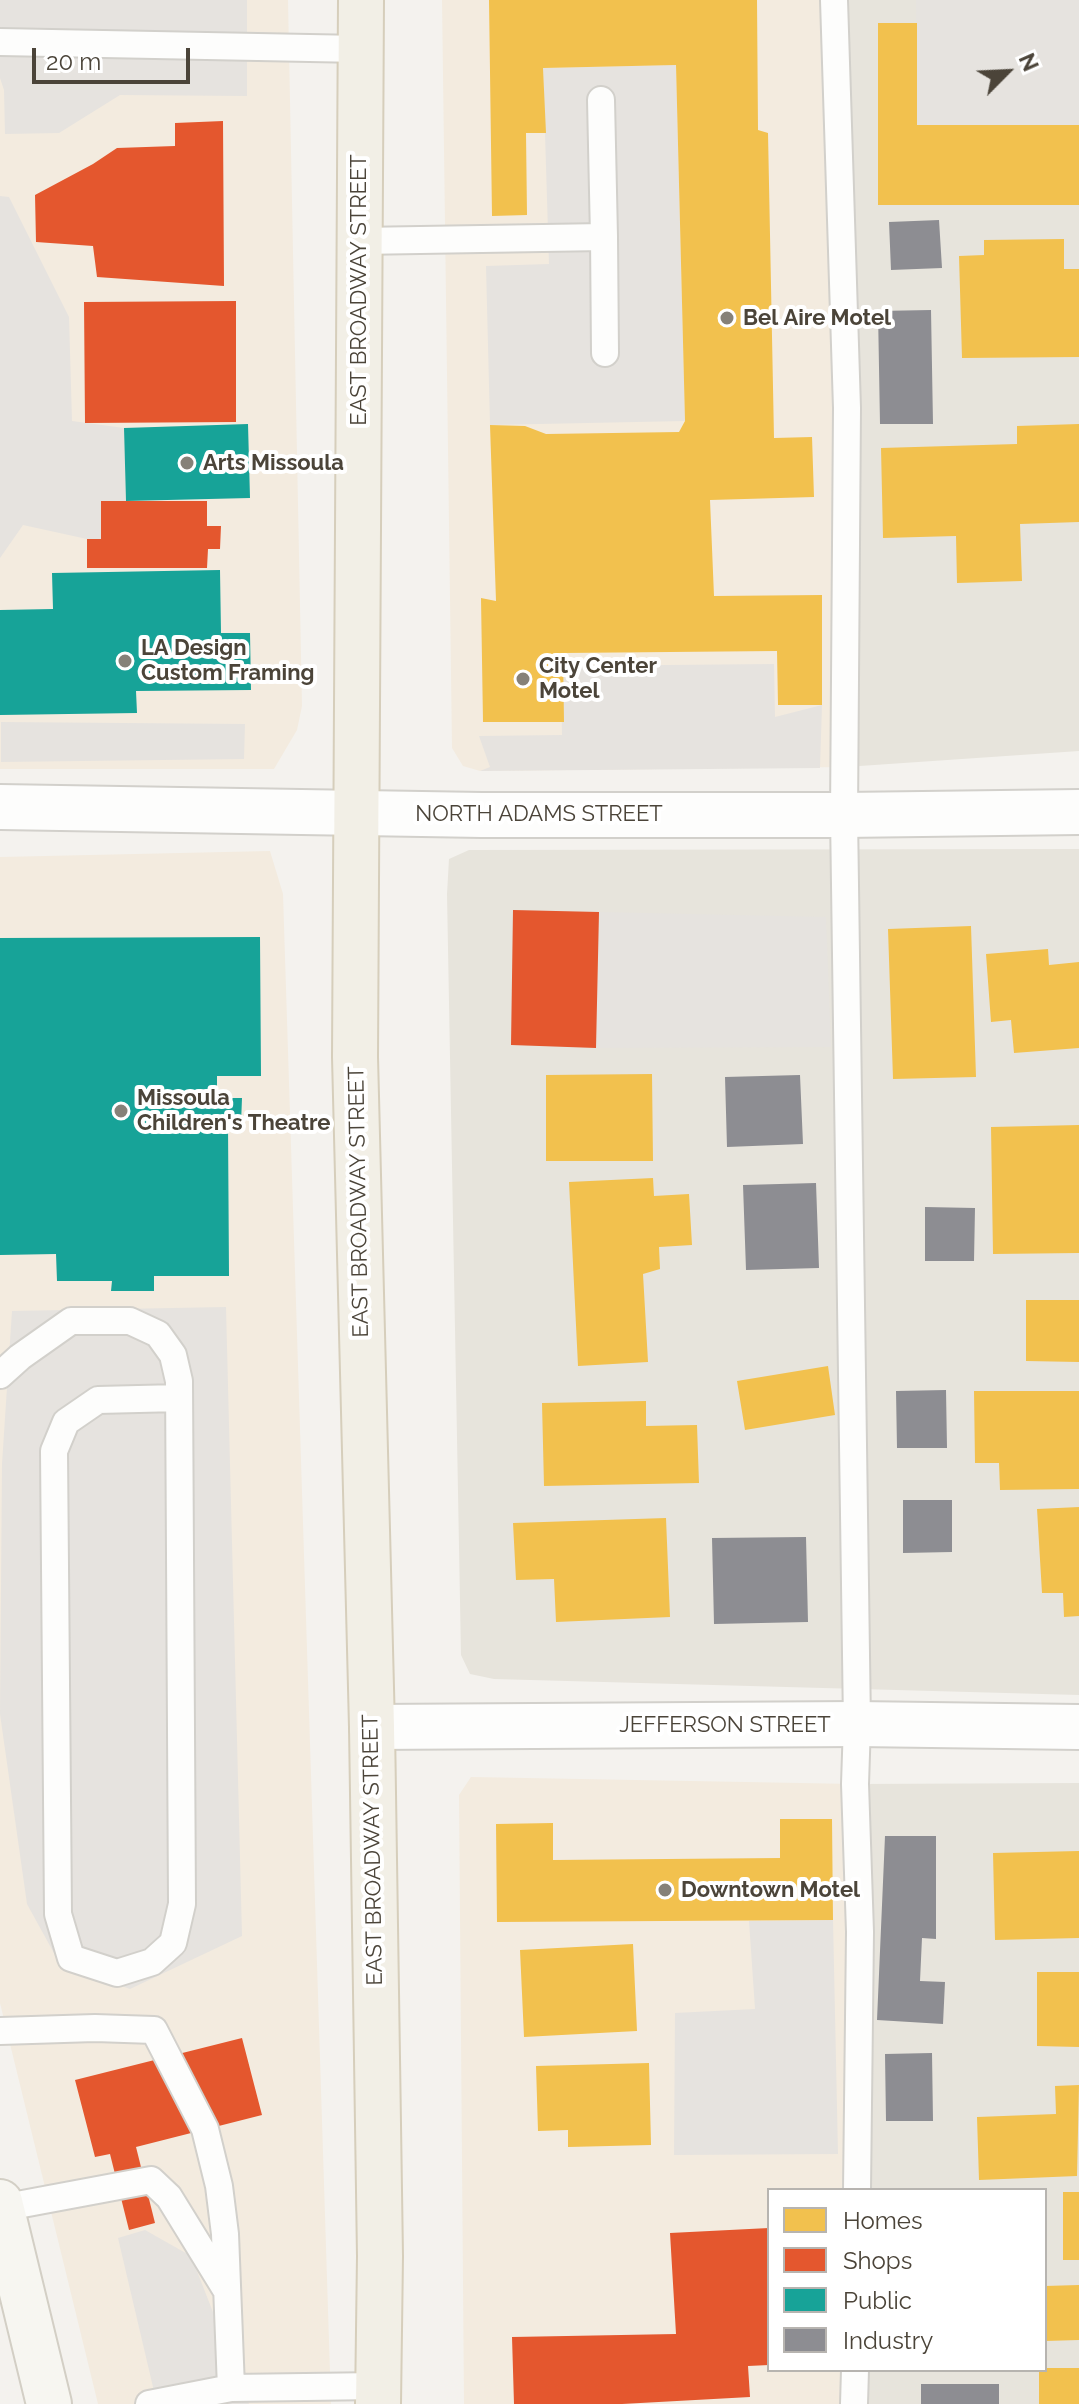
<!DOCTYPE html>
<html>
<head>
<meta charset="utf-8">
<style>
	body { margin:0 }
	#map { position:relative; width:1079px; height:2404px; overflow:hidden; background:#f4f2ee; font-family:Raleway,sans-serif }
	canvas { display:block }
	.legend { position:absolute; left:767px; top:2188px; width:280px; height:184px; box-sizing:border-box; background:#fff; border:2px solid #b7b4b0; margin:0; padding:10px 14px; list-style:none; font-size:24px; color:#4b4439 }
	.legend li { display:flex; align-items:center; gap:16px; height:40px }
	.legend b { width:40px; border:2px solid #b7b4b0 }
	.north { position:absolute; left:967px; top:32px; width:80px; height:80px; -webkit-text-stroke:6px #fff; paint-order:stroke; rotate:66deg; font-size:22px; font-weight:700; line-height:32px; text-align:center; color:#4b4439 }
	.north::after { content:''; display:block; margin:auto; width:28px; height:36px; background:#4b4439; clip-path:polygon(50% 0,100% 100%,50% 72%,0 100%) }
	.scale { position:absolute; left:32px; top:48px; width:158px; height:36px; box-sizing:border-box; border:4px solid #4b4439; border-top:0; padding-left:10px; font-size:24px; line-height:28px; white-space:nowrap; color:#4b4439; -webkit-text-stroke:6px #fff; paint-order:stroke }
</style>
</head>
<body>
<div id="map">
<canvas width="1079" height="2404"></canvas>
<ul class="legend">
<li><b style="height:22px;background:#f2c14e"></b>Homes</li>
<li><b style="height:22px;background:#e4572e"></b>Shops</li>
<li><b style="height:22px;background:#17a398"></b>Public</li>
<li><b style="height:22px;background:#8d8d92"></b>Industry</li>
</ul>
<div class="north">N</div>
<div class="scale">20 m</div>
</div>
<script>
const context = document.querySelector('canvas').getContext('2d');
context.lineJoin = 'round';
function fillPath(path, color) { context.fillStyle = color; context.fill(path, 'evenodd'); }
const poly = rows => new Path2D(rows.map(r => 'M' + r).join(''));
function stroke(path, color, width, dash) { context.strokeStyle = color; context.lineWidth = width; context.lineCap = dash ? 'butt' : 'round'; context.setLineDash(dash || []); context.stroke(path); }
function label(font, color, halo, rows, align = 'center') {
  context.font = font + ' Raleway,sans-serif'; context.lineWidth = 8; context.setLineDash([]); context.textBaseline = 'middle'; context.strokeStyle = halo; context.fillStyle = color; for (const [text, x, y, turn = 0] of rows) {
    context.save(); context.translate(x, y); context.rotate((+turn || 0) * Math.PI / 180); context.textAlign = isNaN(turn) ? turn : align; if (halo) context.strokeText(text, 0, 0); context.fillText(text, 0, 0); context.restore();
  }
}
fillPath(poly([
	[833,0,1079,0,1079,751,845,767],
	[1079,849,1079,1695,494,1679,470,1674,461,1655,447,894,449,859,469,850],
	[1079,1783,1079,2404,853,2404,853,2370,1045,2370,1045,2190,854,2190,855,1784]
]), '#e7e4dc');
fillPath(poly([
	[0,0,288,0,302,706,297,730,274,769,0,769],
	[442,0,833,0,845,767,480,771,463,766,452,748],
	[270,851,283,894,331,2404,98,2404,0,2003,0,857],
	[471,1777,855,1784,854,2190,769,2190,769,2370,853,2370,853,2404,464,2404,459,1795]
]), '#f3ebdf');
fillPath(poly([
	[0,0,247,0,247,96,120,95,59,133,5,134,4,90,0,78],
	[916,0,1079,0,1079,125,917,125],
	[676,65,685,421,490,425,486,266,549,264,543,68],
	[0,196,9,197,69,317,72,421,124,428,126,501,101,501,101,539,87,539,23,525,0,558],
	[774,664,775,717,822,705,820,768,480,771,490,767,479,736,562,735,561,666],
	[1,722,245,724,244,759,1,762],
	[599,912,826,917,831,1047,596,1048],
	[226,1307,242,1936,130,1989,60,1964,27,1904,0,1714,2,1464,12,1311],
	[833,1920,838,2154,674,2155,675,2013,755,2009,749,1921],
	[145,2230,191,2256,249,2404,157,2404,118,2238]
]), '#e6e3df');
fillPath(poly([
	[489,0,757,0,758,130,768,133,774,438,812,437,814,497,710,500,714,596,822,595,822,705,778,705,777,651,563,653,564,722,483,722,481,598,496,601,490,425,525,426,546,434,679,432,685,421,676,65,543,68,546,133,526,133,527,215,492,216],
	[878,23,917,23,917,125,1079,125,1079,205,878,205],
	[1064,239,1064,269,1079,269,1079,357,962,358,959,256,984,255,984,240],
	[1079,424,1079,522,1020,524,1022,581,957,583,956,536,883,538,881,448,1017,444,1017,426],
	[971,926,976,1077,893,1079,888,929],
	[1048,949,1049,965,1079,962,1079,1048,1014,1053,1011,1020,991,1022,986,954],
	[652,1074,653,1161,546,1161,546,1075],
	[1079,1125,1079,1253,993,1254,991,1127],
	[653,1178,654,1196,689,1194,692,1245,659,1247,660,1269,643,1274,648,1362,578,1366,569,1182],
	[1026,1300,1079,1300,1079,1362,1026,1361],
	[828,1366,835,1415,745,1430,737,1381],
	[974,1391,1079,1391,1079,1489,1000,1490,999,1463,975,1463],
	[646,1401,646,1426,697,1425,699,1483,544,1486,542,1403],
	[1079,1507,1079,1616,1064,1617,1063,1593,1042,1593,1037,1509],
	[666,1518,670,1617,556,1622,554,1579,516,1580,513,1523],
	[780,1819,832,1819,833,1920,497,1922,496,1824,553,1823,553,1860,780,1858],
	[1079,1851,1079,1938,995,1940,993,1853],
	[633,1944,637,2031,524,2037,520,1950],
	[1037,1972,1079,1972,1079,2047,1037,2046],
	[649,2063,651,2145,568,2147,568,2130,538,2131,536,2066],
	[1079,2085,1077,2176,979,2180,977,2117,1056,2114,1055,2086],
	[1063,2192,1079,2192,1079,2260,1063,2260],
	[1079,2285,1079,2340,1045,2341,1045,2286],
	[1045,2368,1079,2368,1079,2404,1039,2404,1039,2370]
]), '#f2c14e');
fillPath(poly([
	[223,121,224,286,97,277,93,246,36,242,35,195,93,164,117,148,175,146,175,123],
	[236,301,236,422,85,423,84,302],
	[101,501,207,501,207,526,221,526,220,549,208,549,207,568,87,568,87,539,101,539],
	[513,910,599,912,596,1048,511,1045],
	[242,2038,262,2115,136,2147,155,2223,129,2230,110,2154,95,2157,75,2080],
	[769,2228,769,2365,748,2366,750,2397,622,2404,514,2404,512,2337,676,2334,670,2233]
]), '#e4572e');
fillPath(poly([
	[248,424,250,498,126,501,124,428],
	[220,570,221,633,250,633,251,690,136,691,137,713,0,715,0,610,53,609,52,573],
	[260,937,261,1076,217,1076,217,1098,242,1098,241,1124,228,1124,229,1276,154,1276,154,1291,111,1291,112,1281,57,1281,56,1254,0,1255,0,938]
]), '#17a398');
fillPath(poly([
	[939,220,942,268,891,270,889,222],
	[931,310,933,424,880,424,878,311],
	[800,1075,803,1144,727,1147,725,1077],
	[816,1183,819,1268,746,1270,743,1185],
	[925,1207,975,1208,974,1261,925,1261],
	[946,1390,947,1448,897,1448,896,1391],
	[903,1500,952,1500,952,1552,903,1553],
	[806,1537,808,1622,714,1624,712,1538],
	[885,1836,936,1836,936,1939,922,1938,920,1981,945,1982,943,2024,877,2020],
	[932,2053,933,2121,886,2121,885,2054],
	[921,2384,999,2384,999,2404,921,2404]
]), '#8d8d92');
const lane = poly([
	[834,0,847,408,844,815,857,1724,855,1784,860,1932,857,2190],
	[0,42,361,49],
	[601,100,604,237],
	[359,241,604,237,605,353],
	[0,1375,20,1357,71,1321,130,1321,158,1334,173,1355,179,1381,182,1904,173,1943,152,1962,117,1973,71,1958,58,1914,54,1451,66,1422,98,1400,179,1398],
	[0,2031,95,2028,154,2030,205,2129,219,2186,225,2234,231,2388],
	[1,2208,151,2180,169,2197,225,2288],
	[149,2404,231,2388,379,2386],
	[854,2404,855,2370]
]);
const street = poly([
	[0,807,482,815,844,815,1079,812],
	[372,1727,857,1724,1079,1727]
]);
const secondary = poly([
	[0,2202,49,2404]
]);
const primary = poly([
	[361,0,355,1057,372,1727,380,2256,378,2404]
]);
stroke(lane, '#d2d0cb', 30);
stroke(street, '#d2d0cb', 48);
stroke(secondary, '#d3cfc5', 48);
stroke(primary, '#d6cebb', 48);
stroke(lane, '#fdfdfc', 26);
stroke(street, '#fdfdfc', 44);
stroke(secondary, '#f7f6f1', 44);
stroke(primary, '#f2efe6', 44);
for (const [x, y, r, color] of [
	[727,318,8,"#868178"],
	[187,463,8,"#868178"],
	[125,661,8,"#868178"],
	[523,679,8,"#868178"],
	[121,1111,8,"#868178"],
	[665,1890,8,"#868178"]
]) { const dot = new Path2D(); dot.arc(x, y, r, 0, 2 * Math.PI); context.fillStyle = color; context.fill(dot); stroke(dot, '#fff', 3); }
label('22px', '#4b4439', '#fff', [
	["EAST BROADWAY STREET",359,290,-90],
	["NORTH ADAMS STREET",539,814],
	["EAST BROADWAY STREET",359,1202,-91],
	["JEFFERSON STREET",725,1725],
	["EAST BROADWAY STREET",373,1850,-91]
]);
label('bold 22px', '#4b4439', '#fff', [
	["Bel Aire Motel",743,318],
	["Arts Missoula",203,463],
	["LA Design",141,648],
	["Custom Framing",141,673],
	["City Center",539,666],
	["Motel",539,691],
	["Missoula",137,1098],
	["Children's Theatre",137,1123],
	["Downtown Motel",681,1890]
], 'left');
</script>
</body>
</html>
